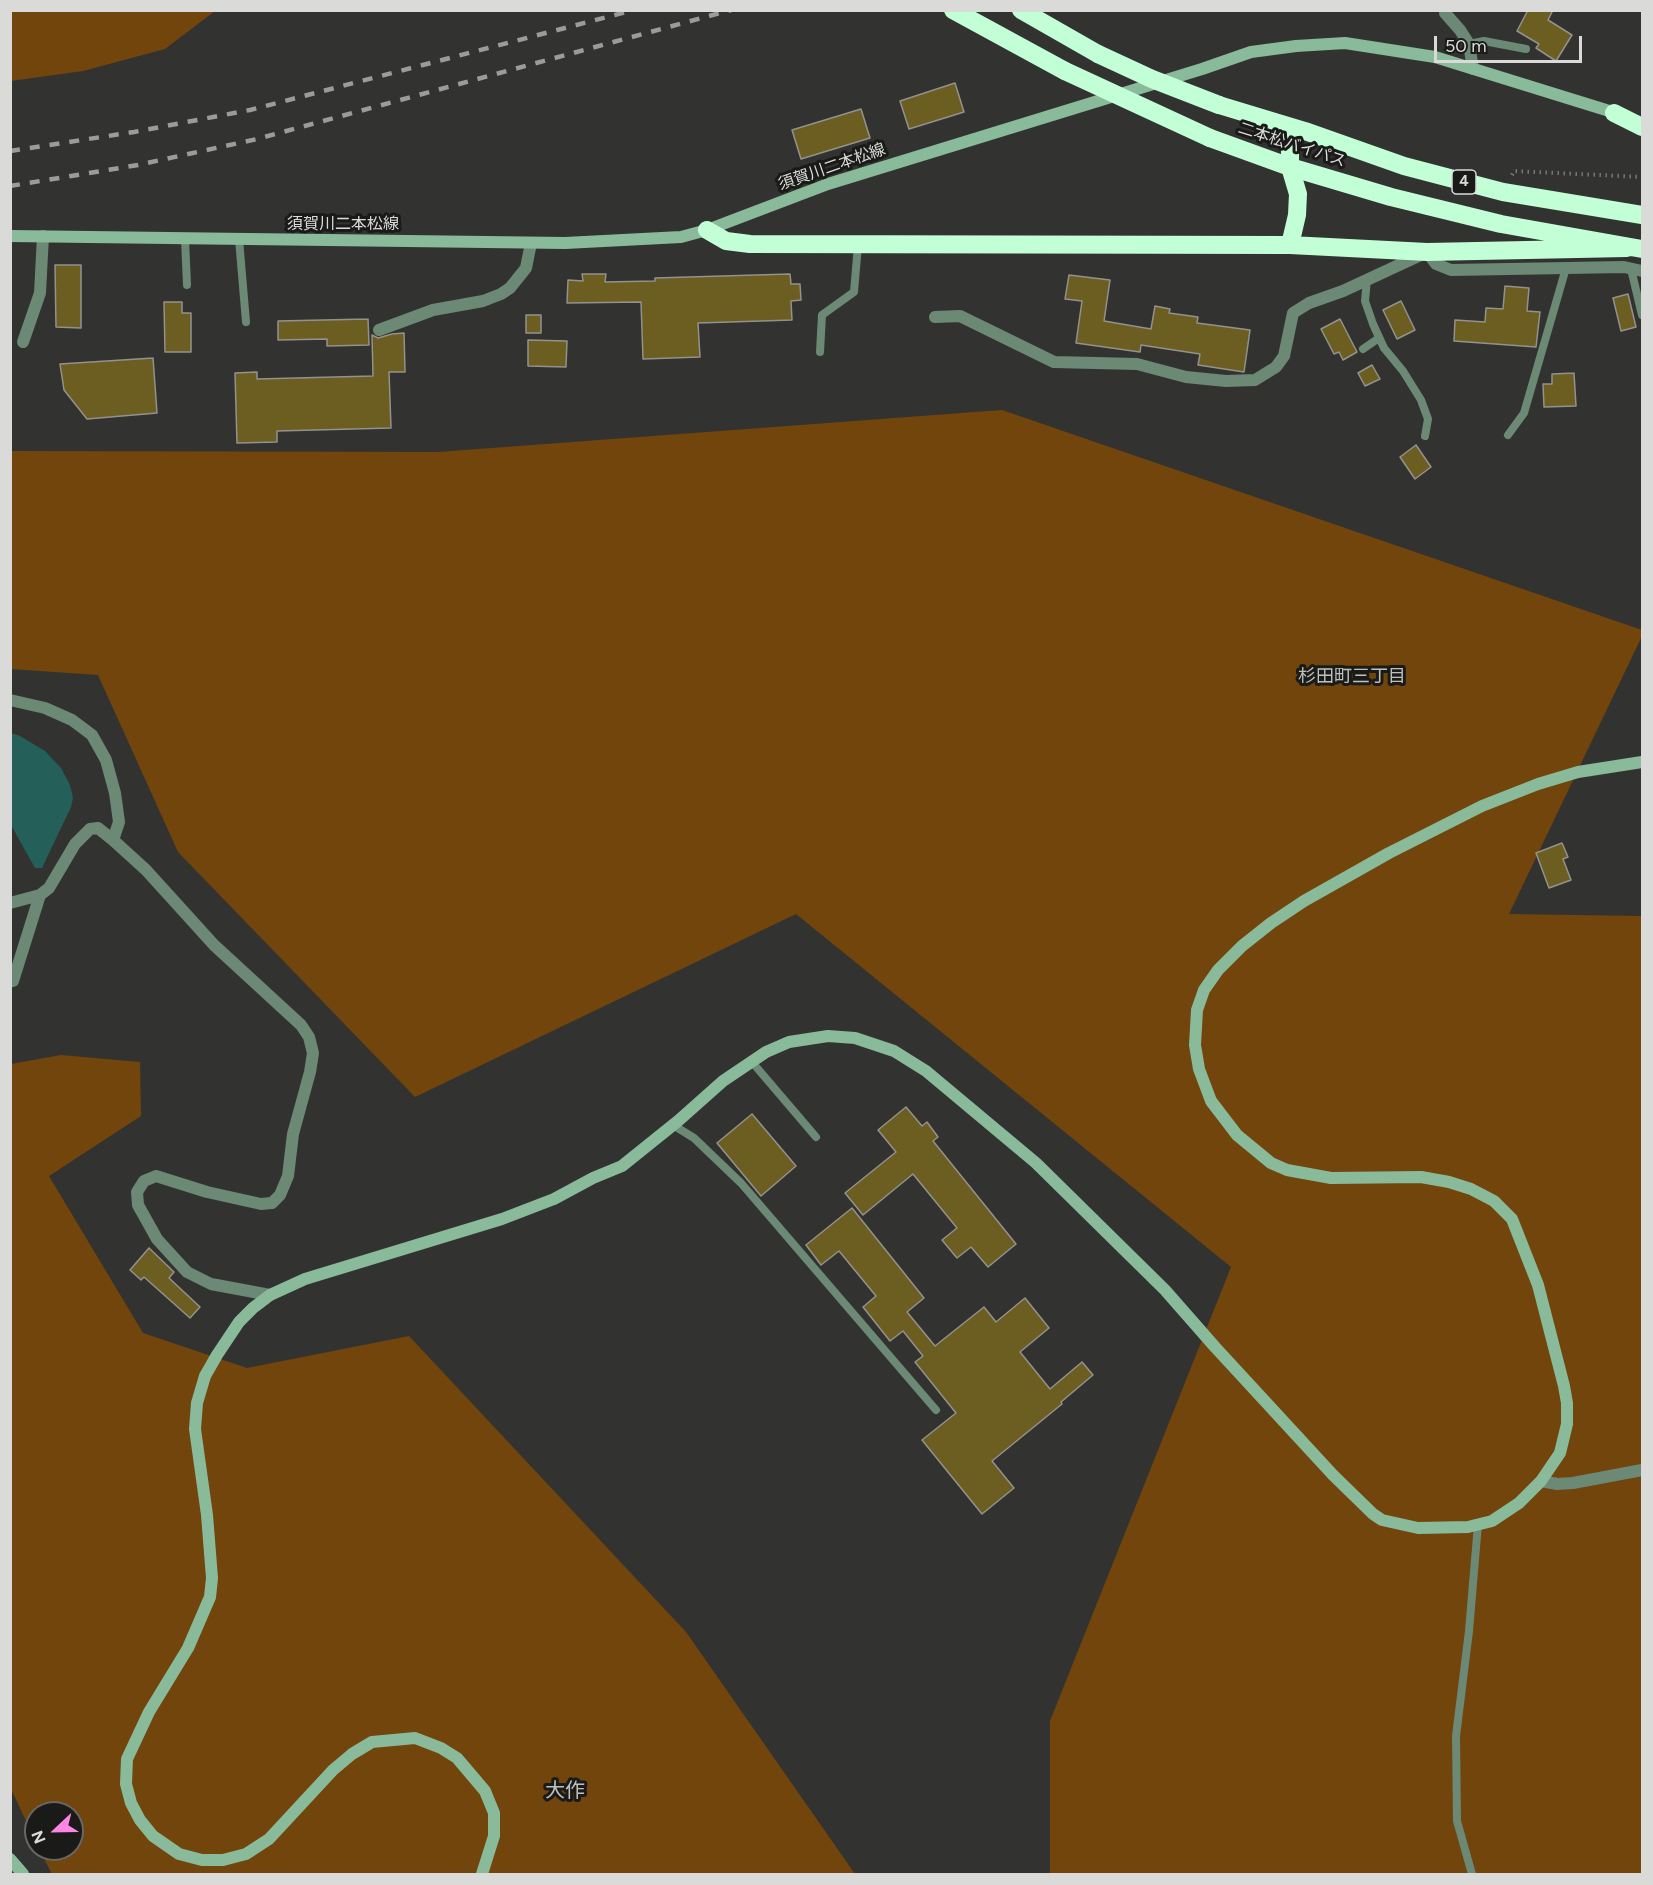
<!DOCTYPE html>
<html>
<head>
<meta charset="utf-8">
<style>
	body { margin:0 }
	#map { position:relative; width:1653px; height:1885px; overflow:hidden; background:#323330; font-family:Figtree,sans-serif }
	canvas { display:block }
	.frame { position:absolute; inset:0; border:12px solid #dadad8; pointer-events:none }
	.north { position:absolute; left:24px; top:1801px; width:60px; height:60px; box-sizing:border-box; background:#1a1b19; border:2px solid #676765; border-radius:50%; rotate:248deg; font-size:16px; font-weight:700; line-height:24px; text-align:center; color:#dadad8 }
	.north::after { content:''; display:block; margin:auto; width:21px; height:27px; background:#fc86e4; clip-path:polygon(50% 0,100% 100%,50% 72%,0 100%) }
	.scale { position:absolute; left:1434px; top:36px; width:148px; height:27px; box-sizing:border-box; border:3px solid #dadad8; border-top:0; padding-left:8px; font-size:18px; line-height:21px; white-space:nowrap; color:#dadad8; -webkit-text-stroke:4px #1a1b19; paint-order:stroke }
</style>
</head>
<body>
<div id="map">
<canvas width="1653" height="1885"></canvas>
<div class="frame"></div>
<div class="north">N</div>
<div class="scale">50 m</div>
</div>
<script>
const context = document.querySelector('canvas').getContext('2d');
context.lineJoin = 'round';
function fillPath(path, color) { context.fillStyle = color; context.fill(path, 'evenodd'); }
const poly = rows => new Path2D(rows.map(r => 'M' + r).join(''));
function stroke(path, color, width, dash) { context.strokeStyle = color; context.lineWidth = width; context.lineCap = dash ? 'butt' : 'round'; context.setLineDash(dash || []); context.stroke(path); }
function label(font, color, halo, rows, align = 'center') {
  context.font = font + ' Figtree,"Noto Sans JP",sans-serif'; context.lineWidth = 6; context.setLineDash([]); context.textBaseline = 'middle'; context.strokeStyle = halo; context.fillStyle = color; for (const [text, x, y, turn = 0] of rows) {
    context.save(); context.translate(x, y); context.rotate((+turn || 0) * Math.PI / 180); context.textAlign = isNaN(turn) ? turn : align; if (halo) context.strokeText(text, 0, 0); context.fillText(text, 0, 0); context.restore();
  }
}
fillPath(poly([
	[10,11,11,10,215,11,165,49,83,71,11,81],
	[1002,410,1642,630,1642,636,1509,914,1642,916,1642,1874,1050,1874,1050,1721,1231,1267,796,914,415,1097,178,852,98,675,11,669,10,451,438,452],
	[61,1055,140,1062,141,1116,49,1176,143,1333,247,1368,409,1336,686,1632,855,1874,52,1874,39,1849,72,1849,72,1813,36,1813,36,1842,11,1789,11,1064]
]), '#72450c');
fillPath(poly([
	[11,733,20,736,45,751,61,768,70,785,73,798,71,807,42,868,35,868,11,825]
]), '#245f59');
const building = poly([
	[1528,10,1553,10,1548,20,1572,35,1556,61,1536,48,1539,44,1517,31,1528,10],
	[955,83,964,112,909,129,900,101,955,83],
	[861,109,870,138,801,159,792,130,861,109],
	[55,265,81,265,81,328,56,327,55,265],
	[582,274,606,274,605,282,655,281,655,278,790,274,791,284,800,284,801,300,791,301,792,320,698,323,700,357,643,359,641,302,567,303,568,280,583,281,582,274],
	[1069,275,1110,280,1104,321,1151,329,1155,306,1170,309,1169,313,1198,317,1197,323,1250,330,1244,372,1198,365,1200,354,1141,345,1140,352,1076,343,1082,301,1065,299,1069,275],
	[1505,286,1529,288,1527,311,1540,312,1536,347,1454,341,1455,320,1485,322,1486,308,1503,309,1505,286],
	[1628,294,1636,327,1621,331,1613,298,1628,294],
	[1401,301,1415,330,1397,339,1383,310,1401,301],
	[164,302,182,302,182,313,191,313,191,352,165,352,164,302],
	[526,315,541,315,541,333,526,333,526,315],
	[368,319,369,345,327,346,327,339,278,340,278,321,368,319],
	[1340,319,1357,352,1343,360,1339,352,1334,354,1321,329,1340,319],
	[404,333,405,372,389,372,391,428,277,431,277,442,237,443,235,373,257,372,257,379,373,376,372,335,378,338,392,334,404,333],
	[528,340,567,341,566,367,528,366,528,340],
	[153,358,157,413,87,419,64,390,60,364,153,358],
	[1372,365,1380,379,1365,386,1358,373,1372,365],
	[1574,373,1576,406,1544,407,1543,384,1552,384,1552,374,1574,373],
	[1416,445,1431,467,1415,479,1400,457,1416,445],
	[1562,843,1568,857,1563,859,1571,880,1549,888,1536,853,1562,843],
	[906,1107,922,1126,927,1122,938,1137,933,1141,1016,1244,988,1267,971,1247,957,1258,942,1240,957,1228,913,1174,863,1215,845,1193,896,1152,878,1130,906,1107],
	[752,1114,796,1166,761,1196,717,1143,752,1114],
	[852,1208,924,1298,907,1312,935,1346,984,1307,996,1322,1025,1298,1049,1328,1020,1352,1050,1389,1082,1362,1093,1375,1061,1402,1062,1404,992,1461,1014,1488,982,1514,922,1440,956,1413,915,1362,923,1356,903,1331,890,1341,863,1307,876,1296,839,1251,821,1265,806,1245,852,1208],
	[149,1248,174,1272,169,1278,200,1307,190,1318,144,1277,141,1280,130,1270,149,1248]
]);
fillPath(building, '#6c5d20');
stroke(building, '#93928e', 1.5);
stroke(poly([
	[1512,175,1514,171,1642,177]
]), '#777875', 4, [1.5, 4.5]);
stroke(poly([
	[1469,44,1484,41,1526,49],
	[185,239,187,285],
	[239,239,246,322],
	[1631,269,1642,315],
	[1367,279,1365,301,1373,324,1384,348,1403,371,1421,400,1428,419,1425,436],
	[1363,349,1379,338],
	[820,352,822,315,854,292,858,245],
	[1508,435,1524,413,1566,268],
	[752,1062,816,1137],
	[673,1125,694,1138,741,1183,936,1410],
	[1472,1874,1457,1821,1456,1736,1469,1631,1478,1524]
]), '#6b8975', 8);
stroke(poly([
	[1445,13,1460,30,1469,44,1473,69],
	[935,317,960,316,1054,362,1137,364,1186,377,1226,381,1255,380,1276,367,1284,356,1293,313,1309,303,1343,291,1427,252,1436,264,1451,270,1624,267,1642,271],
	[379,330,433,310,483,301,501,294,510,288,526,268,531,243],
	[23,342,40,293,43,236],
	[10,700,45,708,72,720,92,735,106,760,115,793,119,822,113,840],
	[10,903,40,895,49,888,75,844,90,829,98,828,113,840,146,870,214,945,301,1025,309,1037,313,1053,310,1072,293,1134,288,1176,280,1195,272,1203,261,1204,207,1192,156,1176,144,1181,137,1192,138,1205,157,1239,187,1272,211,1284,270,1295],
	[10,980,13,981,40,895],
	[1541,1481,1557,1484,1573,1483,1642,1470]
]), '#6b8975', 12);
stroke(poly([
	[10,236,565,243,681,237,707,230,828,184,1202,69,1251,52,1296,46,1345,43,1435,57,1619,114],
	[10,1859,23,1874],
	[482,1874,494,1836,494,1813,485,1791,457,1758,441,1748,415,1738,372,1742,352,1754,333,1770,269,1839,246,1854,223,1860,202,1860,179,1854,153,1836,140,1820,131,1803,126,1784,127,1759,149,1712,188,1648,210,1597,212,1578,207,1515,195,1429,197,1403,205,1376,217,1355,239,1322,253,1308,270,1295,305,1279,502,1219,554,1199,593,1178,622,1166,678,1121,723,1081,766,1052,789,1042,828,1036,855,1038,894,1051,926,1071,1036,1163,1165,1290,1215,1347,1333,1475,1373,1514,1382,1520,1418,1528,1468,1527,1492,1521,1519,1503,1541,1481,1560,1453,1567,1424,1567,1403,1564,1386,1538,1285,1512,1219,1494,1201,1471,1189,1449,1182,1421,1177,1331,1178,1287,1170,1271,1163,1237,1135,1211,1101,1199,1069,1195,1045,1197,1010,1204,990,1218,970,1242,946,1271,923,1304,901,1389,853,1482,806,1538,784,1578,772,1642,762]
]), '#89ba9a', 12);
stroke(poly([
	[953,10,1065,71],
	[1021,10,1098,54],
	[1219,105,1305,131,1404,166,1503,192,1642,215],
	[1614,113,1642,127],
	[1290,128,1290,167,1298,194,1297,215,1290,245],
	[1210,138,1290,167,1391,197,1501,224,1642,249],
	[707,230,726,241,750,244,1290,245,1427,252,1627,248]
]), '#c2ffd6', 18);
stroke(poly([
	[10,151,134,132,250,110,634,10],
	[10,186,138,165,257,139,731,10]
]), '#9b9b99', 4.5, [10, 10]);
stroke(poly([
	[1098,54,1152,79,1219,105],
	[1065,71,1210,138]
]), '#c2ffd6', 18);
for (const [x, y, w] of [
	[1464,182,24]
]) { const box = new Path2D(); box.roundRect(x - w / 2, y - 12, w, 24, 4.5); context.fillStyle = '#1a1b19'; context.fill(box); stroke(box, '#dadad8', 1.5); }
label('bold 15px', '#dadad8', null, [
	["4",1464,182]
]);
label('16px', '#dadad8', '#1a1b19', [
	["二本松バイパス",1292,145,18],
	["須賀川二本松線",832,167,-19],
	["須賀川二本松線",343,224]
]);
label('18px', '#bec0bc', '#1a1b19', [
	["杉田町三丁目",1352,677]
]);
label('20px', '#bec0bc', '#1a1b19', [
	["大作",565,1791]
]);
</script>
</body>
</html>
